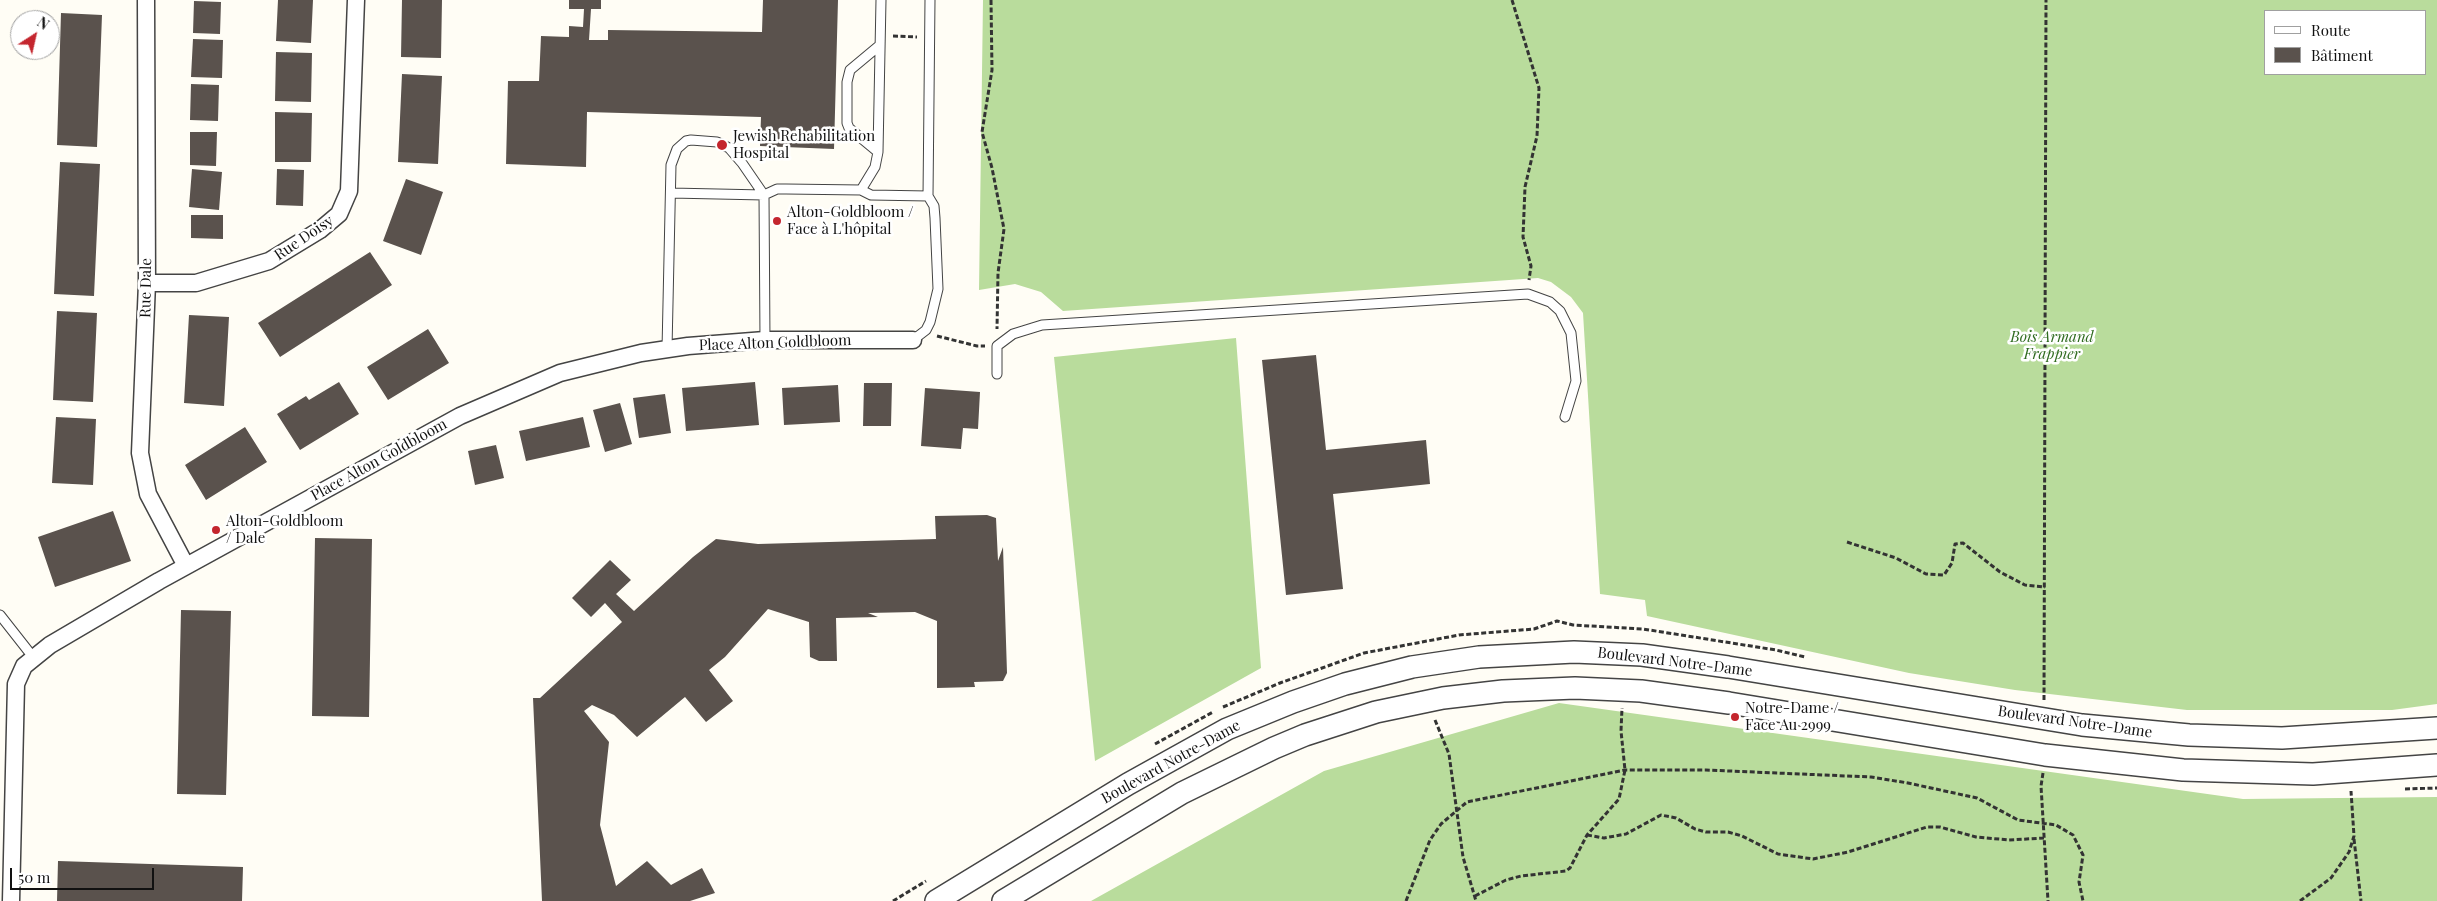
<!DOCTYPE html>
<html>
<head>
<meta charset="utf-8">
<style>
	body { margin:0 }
	#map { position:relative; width:2437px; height:901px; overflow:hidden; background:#fffdf5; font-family:"Playfair Display",serif }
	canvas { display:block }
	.legend { position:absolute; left:2264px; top:10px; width:162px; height:65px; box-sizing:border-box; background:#fff; border:1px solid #a0a0a0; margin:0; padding:6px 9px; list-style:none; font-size:15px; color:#111 }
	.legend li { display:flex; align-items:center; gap:10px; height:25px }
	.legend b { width:25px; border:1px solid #a0a0a0 }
	.north { position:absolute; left:10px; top:10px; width:50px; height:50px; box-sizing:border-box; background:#fff; border:1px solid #a0a0a0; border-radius:50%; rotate:35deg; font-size:14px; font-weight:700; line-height:20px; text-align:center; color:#111 }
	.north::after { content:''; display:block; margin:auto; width:18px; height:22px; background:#c4262e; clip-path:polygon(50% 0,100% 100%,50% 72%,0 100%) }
	.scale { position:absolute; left:10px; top:868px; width:144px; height:22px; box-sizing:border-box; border:2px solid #111; border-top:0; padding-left:6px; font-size:15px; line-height:18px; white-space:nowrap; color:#111; -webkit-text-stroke:4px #fff; paint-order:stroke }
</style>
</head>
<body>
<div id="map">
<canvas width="2437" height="901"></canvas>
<ul class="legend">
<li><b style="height:6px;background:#fff"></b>Route</li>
<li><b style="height:14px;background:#5a524d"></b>Bâtiment</li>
</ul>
<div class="north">N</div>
<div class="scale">50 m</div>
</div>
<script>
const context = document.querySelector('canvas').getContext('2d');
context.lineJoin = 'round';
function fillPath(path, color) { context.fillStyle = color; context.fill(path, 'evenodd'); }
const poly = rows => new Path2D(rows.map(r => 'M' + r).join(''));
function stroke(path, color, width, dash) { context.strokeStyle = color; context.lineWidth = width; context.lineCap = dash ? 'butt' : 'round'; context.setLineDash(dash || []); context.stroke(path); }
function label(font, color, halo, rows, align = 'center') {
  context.font = font + ' "Playfair Display",serif'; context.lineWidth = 5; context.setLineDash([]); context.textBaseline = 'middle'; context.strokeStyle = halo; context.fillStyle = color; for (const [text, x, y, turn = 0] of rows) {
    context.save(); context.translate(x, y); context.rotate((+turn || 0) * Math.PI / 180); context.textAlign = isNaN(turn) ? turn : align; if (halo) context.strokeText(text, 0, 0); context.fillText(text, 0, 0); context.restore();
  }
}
fillPath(poly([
	[983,0,2437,0,2437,704,2392,710,2187,710,2015,690,1909,673,1647,616,1645,600,1600,594,1583,313,1571,297,1551,282,1538,278,1063,311,1041,292,1015,284,979,290],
	[2266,11,2426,11,2426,74,2266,74],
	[1236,338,1261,668,1095,761,1054,357],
	[1559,703,2243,799,2437,797,2437,901,1091,901,1324,771]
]), '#b9dc9c');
fillPath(poly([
	[278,0,313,0,311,43,276,41],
	[402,0,442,0,441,58,401,57],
	[569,0,601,0,601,9,591,9,589,40,608,40,608,30,762,32,763,0,838,0,834,149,760,146,761,117,587,112,586,167,506,164,508,81,539,81,541,36,569,37,569,26,583,27,584,9,569,9],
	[194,1,221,2,220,34,193,33],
	[61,13,102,15,97,147,57,145],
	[193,39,223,40,222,78,191,77],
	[276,52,312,53,311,102,275,101],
	[402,74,442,76,438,164,398,162],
	[191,84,219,85,218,121,190,120],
	[275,112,312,113,311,162,275,162],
	[190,132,217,132,216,166,190,165],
	[60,162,100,164,94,296,54,294],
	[192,169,222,172,219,210,189,207],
	[277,169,304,170,303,206,276,205],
	[406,179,443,192,421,255,383,241],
	[191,215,223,215,223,239,191,238],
	[370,252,392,285,280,357,258,323],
	[57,311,97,313,93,402,53,400],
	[189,315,229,317,224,406,184,403],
	[428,329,449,363,388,400,367,367],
	[1316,355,1326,450,1426,440,1430,484,1333,494,1343,589,1286,595,1262,360],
	[339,382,359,414,300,450,277,414,306,396,309,400],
	[755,382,759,425,686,431,682,388],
	[864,383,892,383,891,426,863,426],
	[838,385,840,422,784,425,782,388],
	[925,388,980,392,978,429,963,428,961,449,921,446],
	[665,394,671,433,639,438,633,398],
	[620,403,632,444,605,452,593,410],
	[56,417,96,419,93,485,52,483],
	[583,417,590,447,526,461,519,431],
	[245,427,267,462,206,500,185,465],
	[496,445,504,478,475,485,468,451],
	[113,511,131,561,55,587,38,537],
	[987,515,996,518,998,561,1003,547,1007,673,1003,681,974,682,975,687,937,688,937,621,915,612,868,613,878,617,836,618,837,661,819,661,810,657,809,622,768,609,725,657,709,670,733,701,706,722,685,697,637,737,614,715,592,705,584,711,609,742,600,825,616,886,647,861,671,885,702,868,715,893,690,901,542,901,533,698,540,698,622,622,605,603,591,617,572,598,610,560,631,580,616,594,634,611,693,557,716,539,758,544,936,539,935,516],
	[315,538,372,539,369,717,312,716],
	[181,610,231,611,226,795,177,794],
	[58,861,243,867,242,901,57,901]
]), '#5a524d');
const service = poly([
	[878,152,849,128,847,123,847,82,850,70,880,45],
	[861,190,875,167,878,152,881,0],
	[671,193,764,195,777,189,786,189,861,190,871,195,928,196,934,206,935,218,938,289,930,322,926,330,913,340],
	[928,196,930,0],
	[667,349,671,165,677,149,686,141,691,140,717,142,729,148,742,163,764,195,765,340],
	[997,374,997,346,1013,334,1042,325,1528,294,1550,302,1560,311,1571,333,1576,381,1565,417],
	[0,615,33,657]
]);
const minor = poly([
	[146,0,147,283,140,453,148,494,186,566],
	[147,283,196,283,269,261,320,230,339,214,349,191,356,0],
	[11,901,16,684,24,666,50,645,159,581,460,416,560,373,641,353,688,346,765,340,913,340]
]);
const tertiary = poly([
	[936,901,1128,784,1227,729,1293,702,1345,684,1412,667,1479,657,1574,652,1642,655,1728,667,2082,725,2189,735,2282,738,2437,728],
	[1003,901,1182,793,1274,748,1305,735,1376,712,1443,698,1503,691,1575,688,1641,691,1729,703,2045,755,2183,770,2313,774,2437,765]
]);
stroke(service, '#444', 11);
stroke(minor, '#444', 19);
stroke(tertiary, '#444', 24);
stroke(poly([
	[991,0,992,70,982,132,992,168,1004,229,998,273,997,329],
	[1512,0,1539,88,1537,136,1525,187,1523,237,1531,266,1529,280],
	[893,36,917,37],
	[937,336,977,346,985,346],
	[1847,542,1896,558,1926,574,1944,575,1952,563,1955,544,1963,543,2000,572,2025,585,2045,587],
	[2044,700,2046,0],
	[1223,707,1280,683,1364,653,1459,635,1534,629,1557,621,1573,625,1643,629,1776,650,1805,657],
	[1435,720,1449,754,1463,857,1476,901],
	[1155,744,1213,712],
	[2043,773,2041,786,2048,901],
	[2405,789,2437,788],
	[1587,835,1604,838,1626,834,1661,815,1676,818,1695,829,1706,832,1728,832,1742,836,1778,854,1813,859,1848,852,1927,827,1940,827,1976,837,2009,840,2044,838],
	[2354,839,2361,901],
	[1475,896,1506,880,1521,876,1566,871,1570,868,1587,835,1619,799,1625,770,1621,731,1622,708],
	[893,901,926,881],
	[1406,901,1430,840,1441,824,1467,802,1625,770,1706,770,1871,777,1908,783,1977,798,2018,820,2056,825,2073,835,2083,855,2079,882,2083,901],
	[2300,901,2331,878,2349,852,2354,836,2351,791]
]), '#333', 3, [5, 2.5]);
stroke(service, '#fff', 9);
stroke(minor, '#fff', 16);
stroke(tertiary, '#fff', 21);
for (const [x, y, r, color] of [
	[722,145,6,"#c4262e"],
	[777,221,5,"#c4262e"],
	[216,530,5,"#c4262e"],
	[1735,717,5,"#c4262e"]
]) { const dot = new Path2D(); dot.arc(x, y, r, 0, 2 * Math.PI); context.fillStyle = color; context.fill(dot); stroke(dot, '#fff', 2); }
label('15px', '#111', '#fff', [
	["Jewish Rehabilitation",733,136],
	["Hospital",733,153],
	["Alton-Goldbloom /",787,212],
	["Face à L'hôpital",787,229],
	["Alton-Goldbloom",226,521],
	["/ Dale",226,538],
	["Notre-Dame /",1745,708],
	["Face Au 2999",1745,725]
], 'left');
label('15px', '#111', '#fff', [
	["Rue Doisy",304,238,-34],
	["Rue Dale",146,288,-89],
	["Place Alton Goldbloom",775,343,-2],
	["Place Alton Goldbloom",379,460,-29],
	["Boulevard Notre-Dame",1675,662,7],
	["Boulevard Notre-Dame",2075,722,8],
	["Boulevard Notre-Dame",1171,762,-29]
]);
label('italic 15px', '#2f6b1f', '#fff', [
	["Bois Armand",2052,337],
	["Frappier",2052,354]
]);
</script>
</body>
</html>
